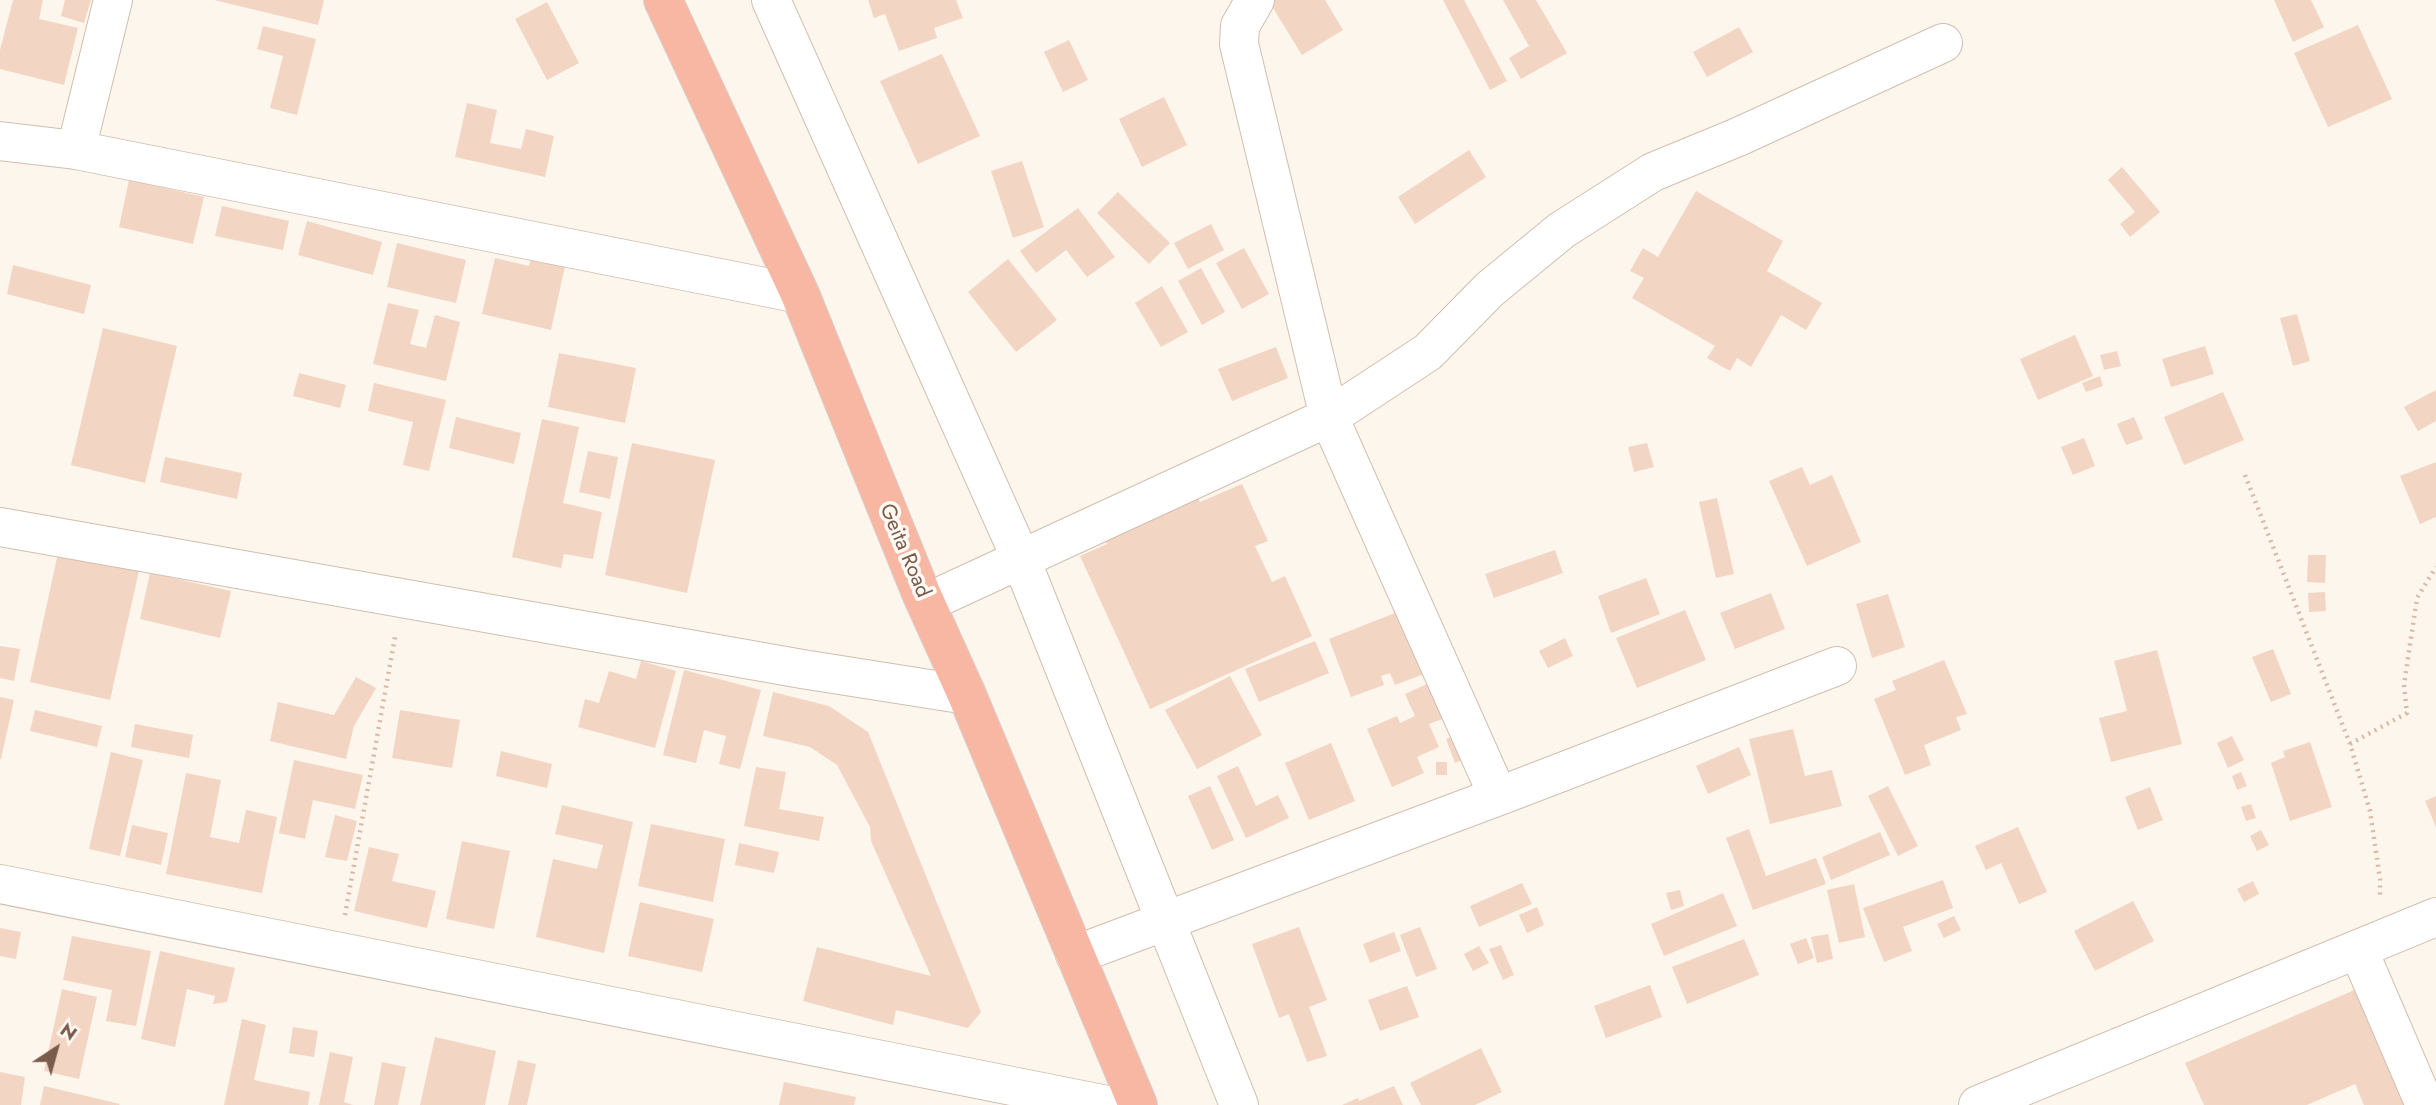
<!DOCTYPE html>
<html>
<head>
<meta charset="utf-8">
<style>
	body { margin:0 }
	#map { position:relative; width:2436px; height:1105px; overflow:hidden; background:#fdf6ec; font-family:Jost,sans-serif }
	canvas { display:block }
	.north { position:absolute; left:21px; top:1014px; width:70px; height:70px; -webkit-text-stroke:5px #fffaf3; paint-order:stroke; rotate:36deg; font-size:19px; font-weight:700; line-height:28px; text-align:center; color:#7a5c4d }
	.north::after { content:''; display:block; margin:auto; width:24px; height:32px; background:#7a5c4d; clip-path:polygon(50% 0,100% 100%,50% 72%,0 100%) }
</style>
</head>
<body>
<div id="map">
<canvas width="2436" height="1105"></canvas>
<div class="north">N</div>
</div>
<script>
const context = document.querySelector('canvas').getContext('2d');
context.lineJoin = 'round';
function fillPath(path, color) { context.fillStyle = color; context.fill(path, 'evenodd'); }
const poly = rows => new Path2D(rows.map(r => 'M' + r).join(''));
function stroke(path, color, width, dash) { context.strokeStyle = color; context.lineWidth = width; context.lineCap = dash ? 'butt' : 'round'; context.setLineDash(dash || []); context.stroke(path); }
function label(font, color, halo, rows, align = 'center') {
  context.font = font + ' Jost,sans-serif'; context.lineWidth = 7; context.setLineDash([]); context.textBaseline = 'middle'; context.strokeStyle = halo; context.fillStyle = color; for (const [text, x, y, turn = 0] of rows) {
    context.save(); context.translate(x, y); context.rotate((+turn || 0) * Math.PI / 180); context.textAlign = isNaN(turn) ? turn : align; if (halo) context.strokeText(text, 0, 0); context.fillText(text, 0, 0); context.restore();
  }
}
fillPath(poly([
	[13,0,43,0,39,19,78,28,64,85,0,69,0,50],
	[65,0,91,0,84,23,61,16],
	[214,0,324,0,318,25],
	[868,0,956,0,963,18,934,28,937,38,899,51,885,14,874,18],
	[1268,0,1325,0,1343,30,1302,55],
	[1443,0,1464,0,1507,81,1490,90],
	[1503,0,1536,0,1567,53,1521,79,1509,58,1529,46],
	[2274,0,2311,0,2324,27,2293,42],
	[547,2,579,63,547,80,515,19],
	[2358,25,2392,99,2328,127,2294,53],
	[263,26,316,39,297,115,270,108,283,56,257,49],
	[1739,27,1753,52,1707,77,1693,52],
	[1069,40,1088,80,1063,92,1044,52],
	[942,54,980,136,918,164,880,81],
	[1164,97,1187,145,1142,167,1119,119],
	[467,103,497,110,490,143,521,149,526,129,554,136,545,177,455,157],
	[1469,150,1486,177,1415,224,1398,197],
	[1022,161,1044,227,1013,238,991,171],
	[2122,167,2160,212,2130,237,2120,224,2135,212,2108,180],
	[129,180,204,197,193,244,119,227],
	[1696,191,1783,241,1767,271,1822,303,1806,330,1781,315,1751,367,1737,358,1730,371,1707,358,1715,346,1632,298,1644,278,1630,271,1643,248,1658,257],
	[1118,192,1170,243,1149,264,1097,213],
	[222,206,289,221,283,250,215,236],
	[1078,208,1115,257,1087,277,1066,250,1036,273,1020,251],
	[307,221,382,242,373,275,298,255],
	[1211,224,1224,250,1188,269,1174,243],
	[397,243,466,260,456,303,387,287],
	[1244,248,1269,294,1242,309,1216,263],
	[532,254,566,262,551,330,482,314,495,258,529,266],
	[1008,259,1057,320,1016,352,968,292],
	[13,265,91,285,84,314,7,294],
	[1201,268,1225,312,1202,325,1178,281],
	[1162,286,1188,332,1161,347,1135,303],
	[388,303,419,310,410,344,426,348,435,315,460,322,446,381,373,364],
	[2297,314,2310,361,2293,366,2280,318],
	[103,328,177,346,145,483,71,465],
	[2075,335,2093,376,2038,400,2020,359],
	[2205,346,2214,374,2171,387,2162,359],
	[1276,347,1288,378,1232,401,1218,369],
	[2117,351,2121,366,2104,370,2100,355],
	[559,353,636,368,625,423,548,407],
	[299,373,346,385,340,408,293,396],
	[2100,376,2103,386,2086,392,2082,383],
	[374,383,446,400,429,471,403,465,413,422,368,411],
	[2436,390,2436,421,2418,431,2404,407],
	[2223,392,2244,440,2184,465,2164,417],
	[456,417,521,433,514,464,449,448],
	[2134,417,2143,439,2126,445,2117,424],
	[542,419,579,427,563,503,602,512,593,559,564,554,561,568,512,557],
	[2084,438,2095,466,2073,475,2061,447],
	[632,443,715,460,687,593,605,575],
	[1647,443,1654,467,1634,472,1628,447],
	[588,451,618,457,610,499,579,492],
	[165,457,242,473,237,499,160,482],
	[2436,462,2436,517,2420,524,2400,476],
	[1802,467,1810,485,1832,475,1861,542,1807,566,1769,481],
	[1242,484,1268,541,1255,546,1272,582,1285,576,1312,636,1150,709,1080,556,1107,544,1101,531,1194,489,1200,502],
	[1717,498,1734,574,1716,578,1699,502],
	[1555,550,1563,573,1494,598,1485,574],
	[58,553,139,571,110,700,30,682],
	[2308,555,2326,555,2325,583,2307,582],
	[150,573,231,591,220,638,140,619],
	[1646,578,1660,614,1611,633,1598,596],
	[2325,592,2326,611,2309,612,2308,593],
	[1771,593,1785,629,1735,649,1720,613],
	[1888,594,1905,647,1872,658,1856,604],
	[1685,610,1706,660,1637,688,1616,638],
	[1400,611,1424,674,1395,685,1390,673,1381,676,1384,685,1351,697,1329,639],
	[1565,638,1573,656,1548,668,1539,651],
	[1315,641,1329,673,1259,702,1245,669],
	[0,646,20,649,14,681,0,678],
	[2273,649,2291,694,2271,702,2252,657],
	[2157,650,2182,744,2111,762,2099,718,2127,711,2114,661],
	[1944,660,1967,714,1956,717,1961,730,1924,745,1931,765,1905,775,1874,699,1896,690,1892,681],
	[641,661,676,671,655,748,578,727,585,699,599,703,609,671,636,679],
	[684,670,761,690,740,769,719,764,726,736,704,730,696,763,663,755],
	[1230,676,1262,735,1197,769,1165,710],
	[356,677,376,688,354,726,346,759,270,741,278,702,334,715],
	[1429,683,1445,718,1429,724,1439,747,1417,757,1424,773,1392,787,1367,729,1397,716,1400,723,1415,716,1405,694],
	[773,692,829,706,868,732,981,1012,968,1028,896,1010,893,1025,803,1001,817,947,931,976,871,841,870,827,837,765,810,747,763,736],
	[0,697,14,700,1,759,0,759],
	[35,710,102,726,97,747,30,731],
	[400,710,460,720,452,768,392,758],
	[135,724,193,735,189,758,131,747],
	[1793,729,1805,776,1832,770,1842,806,1770,824,1749,739],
	[1455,736,1464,759,1455,763,1446,739],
	[2232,736,2244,760,2228,768,2217,743],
	[2310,742,2332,807,2290,821,2271,763,2285,757,2283,751],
	[1331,743,1355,801,1309,820,1285,763],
	[1739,747,1751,775,1708,794,1696,766],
	[501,751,552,764,547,788,496,776],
	[111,752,143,760,120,856,89,849],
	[294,760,363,775,355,809,313,800,305,839,279,833],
	[1436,762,1447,762,1447,775,1436,775],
	[1238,766,1256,806,1278,795,1289,818,1246,838,1217,776],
	[756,767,786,772,779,809,824,817,819,841,744,826],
	[2241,772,2247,786,2237,790,2232,776],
	[186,773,221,780,210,837,239,843,246,810,277,817,262,893,166,874],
	[1210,786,1234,840,1212,850,1188,796],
	[1888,786,1918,846,1898,856,1868,796],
	[2150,787,2163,820,2138,830,2125,797],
	[2436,796,2436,827,2425,801],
	[2251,804,2256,818,2246,821,2241,807],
	[562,805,633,822,604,953,536,937,553,859,597,869,603,845,555,834],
	[335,815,357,821,347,861,325,857],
	[651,824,725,839,713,902,638,886],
	[132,825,168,833,161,865,125,857],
	[2018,827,2047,892,2019,904,2001,863,1986,870,1975,846],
	[1749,829,1766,876,1816,858,1826,884,1753,910,1726,838],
	[2261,830,2269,845,2257,851,2250,836],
	[1880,832,1890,855,1831,880,1822,857],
	[462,841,510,851,494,929,446,919],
	[739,843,779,852,774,873,735,865],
	[369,847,399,854,392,881,436,891,427,928,354,911],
	[1943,880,1953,908,1903,927,1912,951,1884,962,1863,908],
	[2253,881,2259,894,2244,902,2237,889],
	[1522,883,1532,904,1479,927,1470,906],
	[1854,884,1865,937,1839,943,1827,890],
	[1680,890,1684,906,1671,910,1666,893],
	[1723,893,1737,926,1664,956,1651,924],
	[2133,901,2154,941,2095,971,2074,931],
	[640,902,714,919,702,972,628,956],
	[1537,907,1544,925,1527,933,1519,915],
	[1954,916,1961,930,1944,938,1937,924],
	[1299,927,1327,1000,1309,1007,1327,1056,1307,1062,1289,1014,1279,1018,1252,944],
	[1420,927,1437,969,1416,977,1400,935],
	[0,928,21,932,16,959,0,956],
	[1394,932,1401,951,1370,963,1363,944],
	[1828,934,1833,959,1817,963,1811,937],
	[72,936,151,951,136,1026,106,1021,112,990,63,980],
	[1806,938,1814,958,1798,964,1790,944],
	[1744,939,1759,975,1687,1004,1672,967],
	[1501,945,1514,975,1503,980,1489,949],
	[1479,946,1489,963,1473,971,1464,954],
	[160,951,235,968,227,1002,213,1004,215,996,187,989,175,1047,141,1039],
	[1650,985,1662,1017,1606,1038,1594,1006],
	[2366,985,2420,1105,2364,1105,2355,1084,2307,1105,2204,1105,2185,1063],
	[1407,986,1419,1017,1380,1031,1368,1000],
	[62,989,97,997,79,1079,44,1071],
	[242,1019,266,1025,254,1080,310,1092,308,1105,224,1105],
	[293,1027,318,1031,314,1057,289,1053],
	[435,1037,496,1051,485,1105,420,1105],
	[1481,1048,1502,1092,1475,1105,1421,1105,1410,1083],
	[330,1052,353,1057,344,1102,353,1105,319,1105],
	[518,1060,536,1064,527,1105,508,1105],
	[382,1062,406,1067,398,1105,374,1105],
	[0,1072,25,1077,21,1105,0,1105],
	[784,1082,856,1097,854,1105,779,1105],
	[44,1086,120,1104,119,1105,40,1105],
	[1394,1086,1403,1105,1342,1105,1358,1098,1359,1101]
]), '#f3d5c3');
const street = poly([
	[771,0,1018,552,1239,1105],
	[1255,0,1240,26,1239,44,1329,417,1498,796],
	[0,141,76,150,800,294],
	[76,150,113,0],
	[0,527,802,669,967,695],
	[926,603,1329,417,1428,352,1490,289,1562,230,1653,172,1738,137,1943,43],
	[0,884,1107,1105],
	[2358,949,2425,1105],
	[1075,955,1515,790,1837,666],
	[1978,1105,2436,917]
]);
const highway = poly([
	[663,0,800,294,921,593,967,695,1138,1105]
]);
stroke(street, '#d1beb0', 40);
stroke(highway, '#dad1cd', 40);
stroke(poly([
	[2245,475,2350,744,2370,811,2380,879,2380,899],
	[2350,744,2407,713,2404,685,2417,598,2436,567],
	[345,915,395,637]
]), '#d9b8a5', 4.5, [2, 5]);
stroke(street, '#fff', 38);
stroke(highway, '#f7b7a3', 38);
label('21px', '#7a5c4d', '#fffaf3', [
	["Geita Road",904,551,67]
]);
</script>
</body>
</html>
